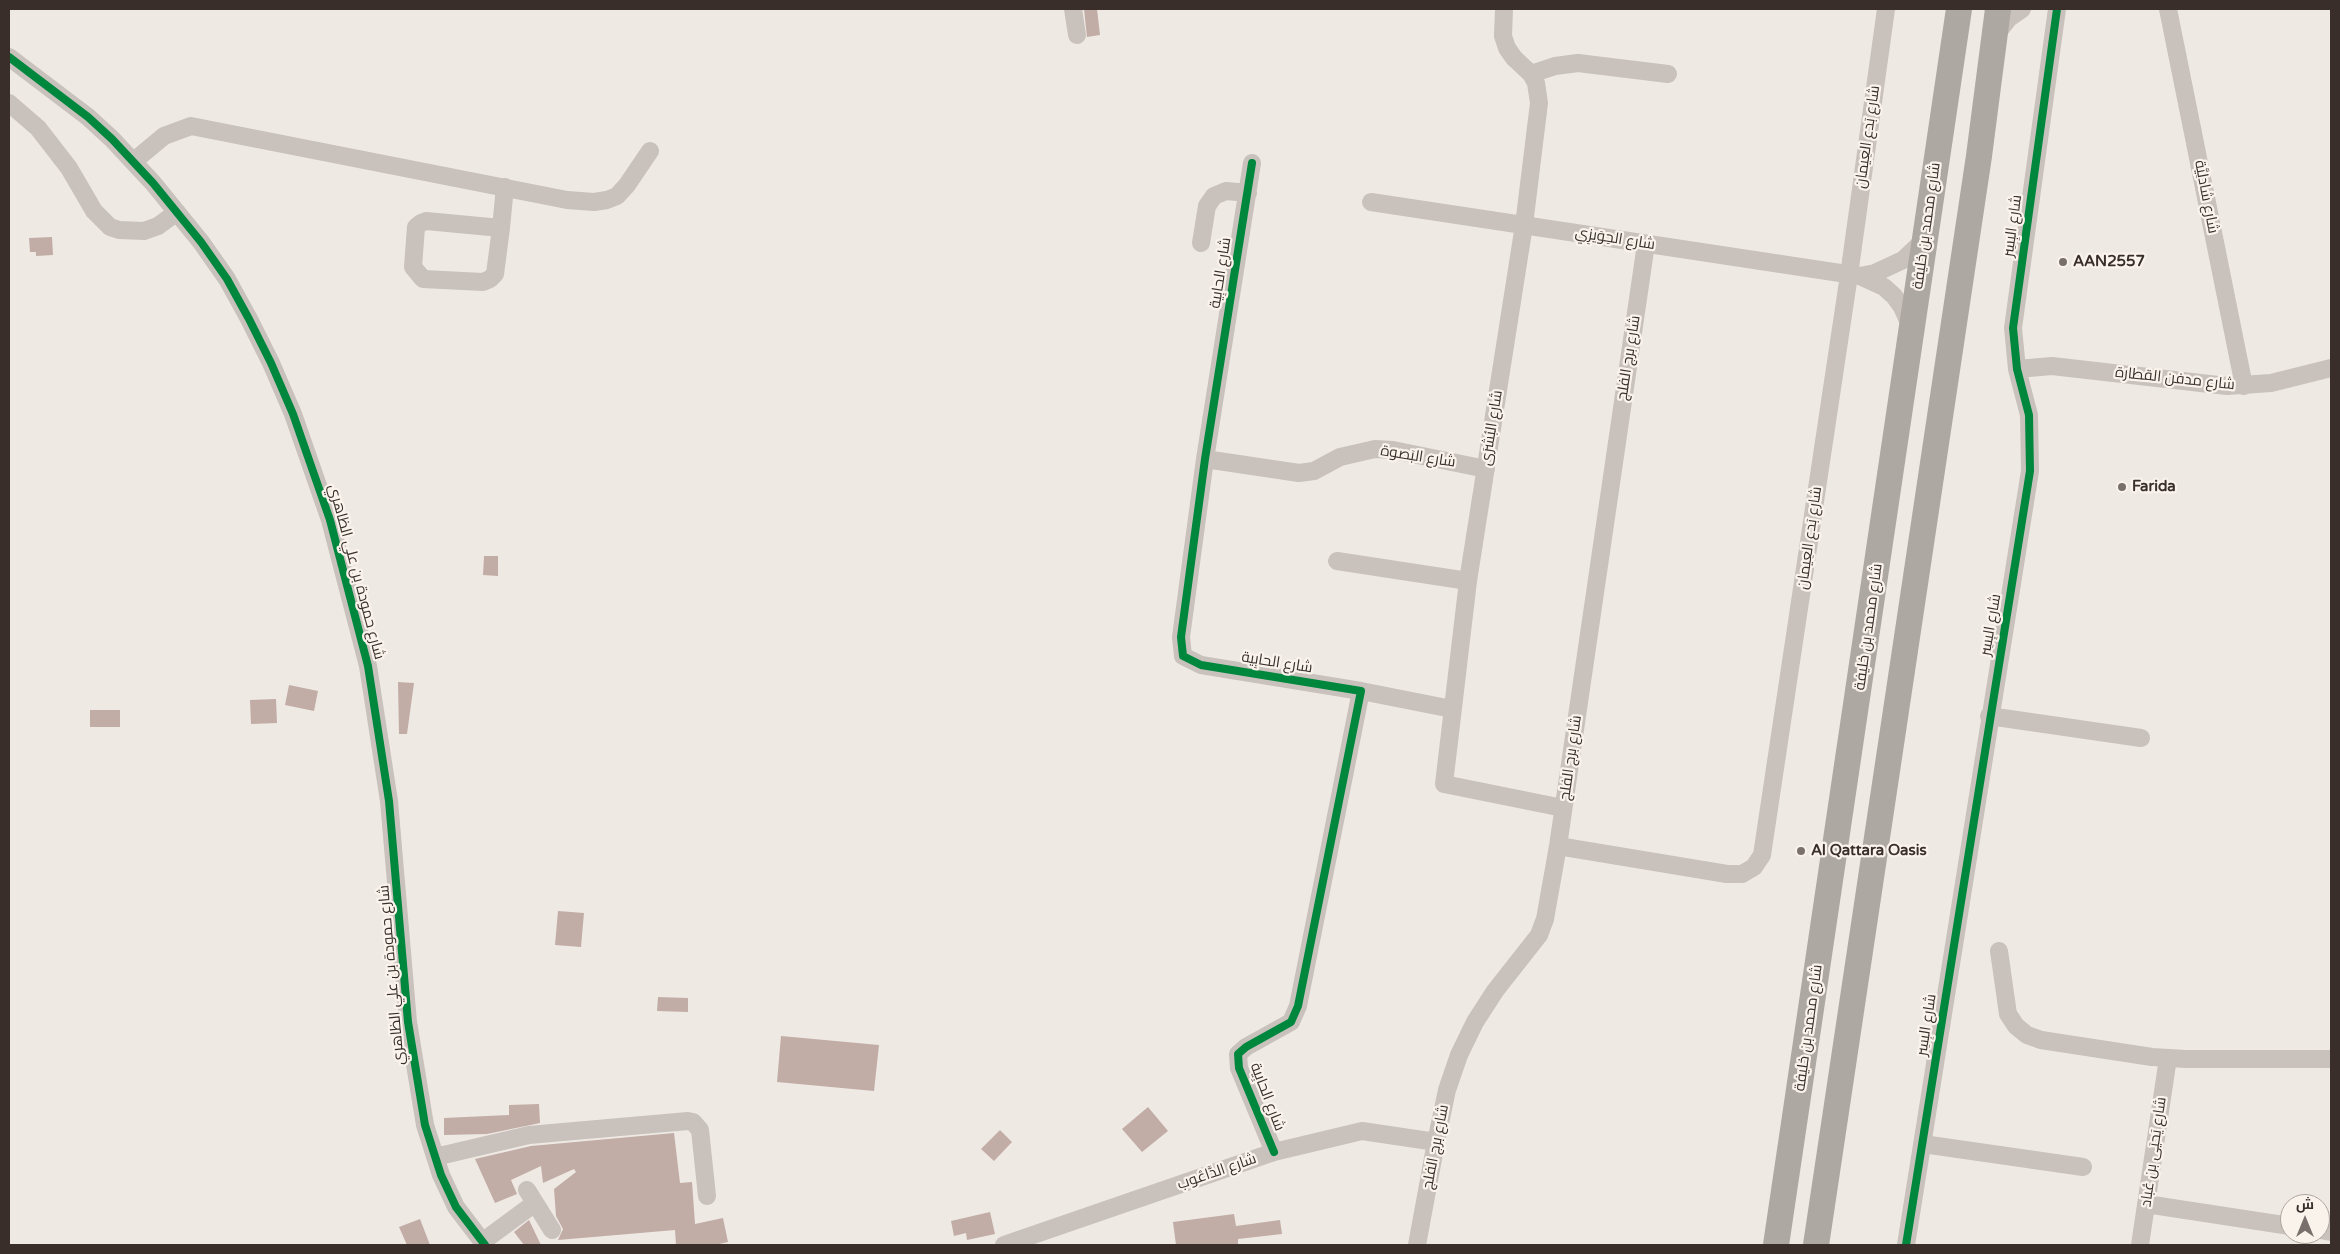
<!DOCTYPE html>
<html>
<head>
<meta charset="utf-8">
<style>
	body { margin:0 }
	#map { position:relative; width:2340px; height:1254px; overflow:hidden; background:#efe9e4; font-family:"Varela Round",Cairo,sans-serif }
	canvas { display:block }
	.frame { position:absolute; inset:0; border:10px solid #392e2a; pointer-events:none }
	.north { position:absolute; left:2280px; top:1194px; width:50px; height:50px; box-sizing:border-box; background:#faf3ec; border:1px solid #ada49e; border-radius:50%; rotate:0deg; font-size:14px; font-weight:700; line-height:20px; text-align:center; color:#392e2a }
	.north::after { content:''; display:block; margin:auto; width:18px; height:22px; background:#796f6b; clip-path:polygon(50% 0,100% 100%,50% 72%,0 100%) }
</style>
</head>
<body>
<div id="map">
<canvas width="2340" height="1254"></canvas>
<div class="frame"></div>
<div class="north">ش</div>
</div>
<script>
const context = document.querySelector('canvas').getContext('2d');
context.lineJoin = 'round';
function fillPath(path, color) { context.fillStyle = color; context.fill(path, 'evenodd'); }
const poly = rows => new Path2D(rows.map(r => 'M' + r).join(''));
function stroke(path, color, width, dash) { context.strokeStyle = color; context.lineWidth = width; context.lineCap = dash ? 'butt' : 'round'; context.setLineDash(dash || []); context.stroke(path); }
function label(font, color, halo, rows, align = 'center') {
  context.font = font + ' "Varela Round",Cairo,sans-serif'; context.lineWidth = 4.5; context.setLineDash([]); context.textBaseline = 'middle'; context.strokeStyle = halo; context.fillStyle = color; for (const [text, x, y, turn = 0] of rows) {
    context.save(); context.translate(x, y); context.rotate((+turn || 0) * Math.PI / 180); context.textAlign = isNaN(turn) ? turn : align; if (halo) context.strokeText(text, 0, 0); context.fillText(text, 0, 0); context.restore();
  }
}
fillPath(poly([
	[1084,9,1097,9,1100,35,1087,37],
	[52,237,53,255,36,256,36,252,30,252,29,238],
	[484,556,498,556,498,576,483,575],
	[398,682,414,683,407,734,399,734],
	[289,685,318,691,314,711,285,705],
	[276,699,277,723,251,724,250,700],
	[90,710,120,710,120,727,90,727],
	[558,911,584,913,581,947,555,945],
	[658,997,688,998,688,1012,657,1011],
	[781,1036,879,1045,874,1091,777,1082],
	[539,1104,540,1123,487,1134,444,1135,444,1118,509,1115,509,1105],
	[1148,1107,1168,1131,1142,1152,1122,1129],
	[1000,1130,1012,1142,994,1161,981,1149],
	[674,1133,680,1183,692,1182,695,1224,723,1218,728,1242,715,1245,676,1245,675,1230,558,1240,563,1229,556,1216,554,1189,576,1172,574,1169,543,1183,541,1166,511,1180,517,1194,495,1203,475,1159,531,1146],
	[990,1212,995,1234,967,1240,966,1233,954,1236,951,1221],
	[1234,1214,1236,1226,1280,1220,1282,1234,1238,1239,1238,1245,1176,1245,1173,1222],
	[420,1219,430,1245,407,1245,399,1227],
	[529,1220,541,1245,524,1245,514,1232]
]), '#c2aca6');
stroke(poly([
	[1073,9,1077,35],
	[1504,9,1503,36,1507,48,1514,58,1531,74,1536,83,1539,103,1524,225,1468,581,1444,784,1563,808],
	[2168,9,2244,386],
	[1995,36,2009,18,2022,9],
	[9,57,88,117,112,139,153,183,201,242,227,279,249,319,271,363,293,414,330,520,368,666,389,801,408,1022,425,1125,441,1175,456,1207,485,1245],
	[1531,74,1555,66,1578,63,1668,74],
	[9,103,38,128,69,168,94,211,110,227,119,230,144,231,158,226,177,212],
	[134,161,164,136,191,126,567,200,594,202,607,200,617,196,627,185,650,151],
	[1252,163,1205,459,1181,637,1183,656,1201,665,1361,691,1298,1006,1291,1022,1246,1047,1238,1054,1239,1068,1274,1152],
	[1371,202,1860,276,1884,287,1894,296,1902,307,1911,327],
	[501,228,426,221,421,223,416,227,413,267,423,279,483,282,490,279,495,274,501,228,505,187],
	[1201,243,1207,206,1214,196,1226,191,1248,193],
	[1860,276,1875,273,1903,260,1925,239],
	[2017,369,2052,366,2227,386,2271,383,2331,368],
	[1205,459,1299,473,1314,471,1340,457,1375,449,1393,450,1486,469],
	[1337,561,1468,581],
	[1361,691,1452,709],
	[1989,716,2141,738],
	[1558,846,1727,874,1742,874,1754,867,1762,855,1849,275,1886,9],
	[1999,951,2008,1014,2016,1026,2027,1035,2041,1040,2152,1057,2186,1059,2331,1059],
	[1923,1144,2083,1167],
	[435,1157,529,1135,688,1121,693,1122,700,1130,707,1196],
	[527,1190,552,1230],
	[2146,1204,2290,1226],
	[2320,1230,2331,1232],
	[482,1242,535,1203],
	[1004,1245,1274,1152,1362,1131,1436,1142],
	[1417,1245,1436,1142,1447,1090,1459,1055,1475,1022,1495,991,1539,935,1545,919,1558,846,1646,244],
	[1906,1245,2030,471,2029,415,2017,369,2013,328,2057,9],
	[2140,1245,2168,1058]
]), '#c8c1bc', 18);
stroke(poly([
	[1776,1245,1959,9],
	[1816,1245,1979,156,1998,9]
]), '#aea8a3', 26);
stroke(poly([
	[9,57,88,117,112,139,153,183,201,242,227,279,249,319,271,363,293,414,330,520,368,666,389,801,408,1022,425,1125,441,1175,456,1207,485,1245],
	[1252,163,1205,459,1181,637,1183,656,1201,665,1361,691,1298,1006,1291,1022,1246,1047,1238,1054,1239,1068,1274,1152],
	[1906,1245,2030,471,2029,415,2017,369,2013,328,2057,9]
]), '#00873e', 8);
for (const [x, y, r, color] of [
	[2063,262,5,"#796f6b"],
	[2122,487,5,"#796f6b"],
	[1801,851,5,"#796f6b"]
]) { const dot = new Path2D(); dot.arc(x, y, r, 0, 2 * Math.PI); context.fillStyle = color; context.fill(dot); stroke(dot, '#faf3ec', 2); }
label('15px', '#392e2a', '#faf3ec', [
	["شارع بَدع العِيمان",1868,137,-82],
	["شارع شادلِيَّة",2206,197,79],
	["شارع محمد بن خليفة",1927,226,-82],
	["شارع البِسِر",2013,226,-82],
	["شارع الحِوَيزِي",1615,239,9],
	["شارع الحابِية",1221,273,-81],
	["شارع برج الفلج",1629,358,-81],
	["شارع مدفن القطارة",2175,379,6],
	["شارع البُشرَى",1492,428,-81],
	["شارع البَصوة",1418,457,9],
	["شارع بَدع العِيمان",1810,538,-82],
	["شارع حمودة بن علي الظاهري",356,572,75],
	["شارع البِسِر",1991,625,-80],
	["شارع محمد بن خليفة",1869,627,-82],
	["شارع الحابِية",1277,663,9],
	["شارع برج الفلج",1571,758,-82],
	["شارع حمودة بن علي الظاهري",392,975,-95],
	["شارع البِسِر",1927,1025,-81],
	["شارع محمد بن خليفة",1809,1028,-82],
	["شارع الحابِية",1267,1097,69],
	["شارع برج الفلج",1436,1147,-79],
	["شارع يَحيَى بن عُباد",2154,1152,-82],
	["شارع الدَّاعُوب",1217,1172,-19]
]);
label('bold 15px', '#392e2a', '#faf3ec', [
	["AAN2557",2073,262],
	["Farida",2132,487],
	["Al Qattara Oasis",1811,851]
], 'left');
</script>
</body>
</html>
